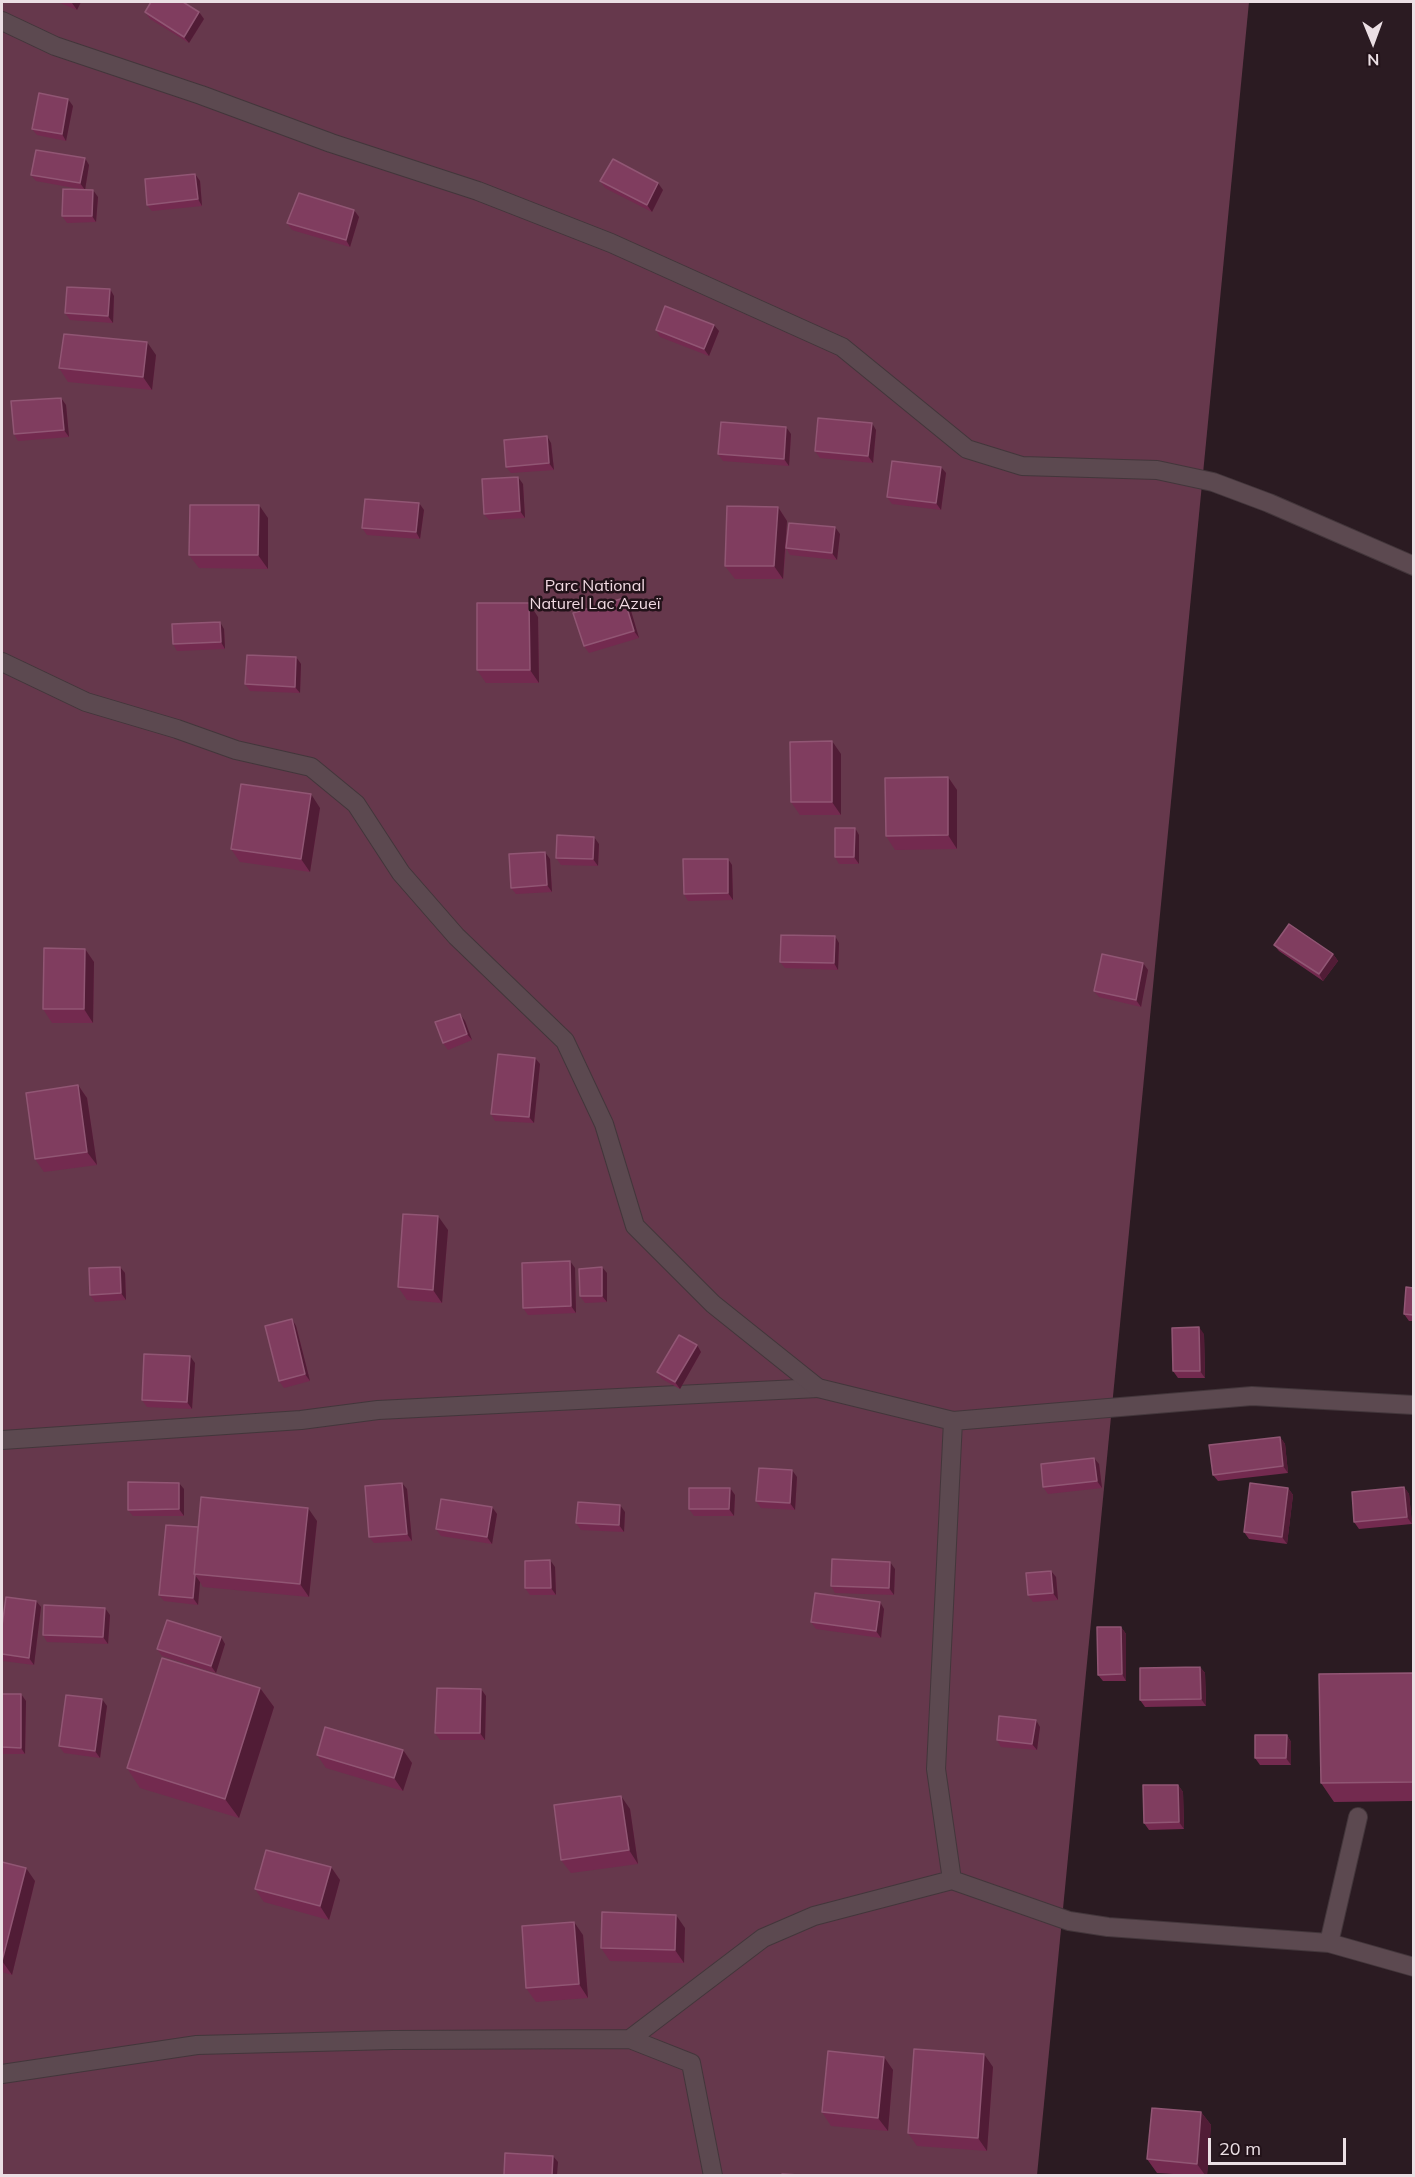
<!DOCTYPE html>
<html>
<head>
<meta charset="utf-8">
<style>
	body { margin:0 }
	#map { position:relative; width:1415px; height:2177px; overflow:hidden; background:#2b1b22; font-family:Mulish,sans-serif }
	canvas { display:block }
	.frame { position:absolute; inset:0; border:3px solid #ebdfe4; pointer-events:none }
	.north { position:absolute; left:1343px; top:12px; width:60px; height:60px; -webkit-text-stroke:4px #221219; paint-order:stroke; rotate:179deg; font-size:16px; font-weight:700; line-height:24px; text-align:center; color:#ebdfe4 }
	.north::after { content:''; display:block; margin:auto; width:21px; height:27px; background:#ebdfe4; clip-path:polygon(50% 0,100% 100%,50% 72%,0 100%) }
	.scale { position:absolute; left:1208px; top:2138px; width:138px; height:27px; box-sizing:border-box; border:3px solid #ebdfe4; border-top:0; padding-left:8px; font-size:18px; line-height:21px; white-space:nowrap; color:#ebdfe4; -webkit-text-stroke:4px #221219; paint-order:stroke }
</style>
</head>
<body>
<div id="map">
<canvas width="1415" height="2177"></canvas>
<div class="frame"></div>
<div class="north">N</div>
<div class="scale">20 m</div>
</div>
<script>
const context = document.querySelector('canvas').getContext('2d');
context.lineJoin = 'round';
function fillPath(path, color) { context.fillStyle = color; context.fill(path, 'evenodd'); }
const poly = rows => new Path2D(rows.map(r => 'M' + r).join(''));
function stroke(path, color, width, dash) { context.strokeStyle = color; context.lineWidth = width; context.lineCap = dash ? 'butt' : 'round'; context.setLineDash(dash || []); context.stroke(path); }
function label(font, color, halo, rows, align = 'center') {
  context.font = font + ' Mulish,sans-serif'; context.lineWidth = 5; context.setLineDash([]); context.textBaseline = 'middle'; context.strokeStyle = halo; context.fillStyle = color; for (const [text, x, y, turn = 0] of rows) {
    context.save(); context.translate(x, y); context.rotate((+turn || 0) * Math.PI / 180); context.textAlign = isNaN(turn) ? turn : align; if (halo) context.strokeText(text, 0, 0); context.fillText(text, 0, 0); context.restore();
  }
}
fillPath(poly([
	[2,2,1249,2,1037,2175,2,2176]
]), '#66384c');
const service = poly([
	[2,1440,301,1420,378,1410,818,1388]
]);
const minor = poly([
	[2,21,55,46,201,95,331,143,478,191,611,243,842,347,967,449,1022,466,1157,470,1213,482,1269,503,1414,566],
	[2,662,86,702,177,729,236,750,311,767,356,804,401,873,456,936,565,1041,604,1124,635,1226,713,1304,818,1388,953,1421,1252,1396,1414,1405],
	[952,1880,936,1769,953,1421],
	[1329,1943,1358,1817],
	[630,2039,763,1938,814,1916,952,1880,1069,1921,1108,1927,1329,1943,1414,1967],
	[2,2074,197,2045,393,2040,630,2039,691,2063,713,2176]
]);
stroke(service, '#43363b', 20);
stroke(minor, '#43363b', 20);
stroke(service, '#5c4950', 18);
stroke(minor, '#5c4950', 18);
fillPath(poly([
	[58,2,81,2,77,10],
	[145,12,199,12,204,19,189,43,150,19],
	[73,106,66,141,37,135,32,129],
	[85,158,89,165,85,190,36,181,31,175],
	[195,174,200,181,202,206,152,211,147,205],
	[600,181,663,190,652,212,605,188],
	[98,197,96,222,67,223,62,216],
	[354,210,359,217,350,247,292,230,287,223],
	[110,289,114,296,113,323,70,320,65,313],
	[656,330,719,331,709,356,660,337],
	[156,355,152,390,68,382,59,368],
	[61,398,66,405,69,437,18,441,14,434],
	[876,430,873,463,820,458,815,451],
	[791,434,789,466,723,461,718,454],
	[551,443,554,470,511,473,506,467],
	[941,467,946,473,941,510,892,504,887,497],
	[523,484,525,518,489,520,484,514],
	[419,503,424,510,420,539,367,535,362,528],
	[778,507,787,521,786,547,840,534,837,560,790,555,786,548,783,579,735,579,725,566],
	[268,518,268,569,199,568,189,555],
	[624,598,629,604,639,638,589,653,584,646],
	[538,617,539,683,486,683,477,670],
	[224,629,225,649,177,651,173,644],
	[296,657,301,664,300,693,250,691,245,684],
	[841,754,841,815,800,815,791,802],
	[948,777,957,790,957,849,895,850,886,836],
	[320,808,310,872,240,862,231,849],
	[855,828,859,835,859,864,839,864,835,857],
	[599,844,598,866,561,865,556,858],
	[550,859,552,892,516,894,511,888],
	[728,859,732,865,733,900,688,901,684,894],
	[839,943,838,970,785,968,780,962],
	[1274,945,1333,954,1338,961,1323,981,1279,951],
	[85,949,94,962,93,1023,52,1023,43,1009],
	[1143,963,1148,970,1141,1007,1099,997,1094,991],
	[465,1021,472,1040,448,1050,443,1043],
	[535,1058,540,1064,534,1123,495,1121,491,1114],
	[78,1085,87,1098,97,1165,44,1172,35,1159],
	[448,1230,442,1303,407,1300,398,1287],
	[120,1267,125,1273,126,1300,95,1302,90,1295],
	[575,1268,576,1313,528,1315,523,1308],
	[607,1273,607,1302,585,1303,580,1296],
	[1413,1288,1413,1321,1409,1321,1404,1314],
	[292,1319,296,1326,310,1381,284,1388,279,1381],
	[1204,1334,1205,1378,1178,1378,1173,1371],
	[697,1345,701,1352,680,1389,662,1379,657,1372],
	[195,1363,192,1409,147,1407,142,1400],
	[1280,1437,1285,1444,1288,1473,1218,1481,1213,1475],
	[1099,1464,1102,1488,1048,1494,1043,1487],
	[797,1477,795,1510,761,1508,756,1501],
	[1404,1487,1409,1494,1412,1524,1359,1529,1354,1522],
	[730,1488,735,1495,734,1516,694,1516,689,1509],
	[1288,1488,1293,1495,1287,1544,1249,1539,1244,1532],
	[184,1489,184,1516,133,1516,128,1510],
	[407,1489,412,1541,374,1543,369,1537],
	[492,1507,497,1514,492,1544,441,1536,436,1529],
	[625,1512,624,1532,581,1530,576,1523],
	[317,1521,309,1597,203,1587,200,1582,198,1605,164,1601,159,1595,198,1527],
	[555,1567,556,1595,530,1595,525,1588],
	[895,1569,894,1595,835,1593,831,1586],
	[1051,1571,1056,1577,1058,1600,1033,1602,1028,1595],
	[36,1601,41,1607,34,1665,3,1661,2,1659,2,1626],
	[880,1602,884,1609,881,1638,816,1629,811,1622],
	[110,1615,108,1644,47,1642,43,1635],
	[1121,1627,1126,1634,1126,1681,1103,1681,1098,1675],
	[221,1637,225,1644,216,1673,162,1656,157,1649],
	[1200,1667,1205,1673,1206,1706,1145,1707,1140,1700],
	[1413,1673,1413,1801,1334,1802,1321,1783],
	[260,1688,274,1707,239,1818,140,1788,127,1768],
	[481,1689,486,1696,485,1740,440,1740,435,1733],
	[2,1694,21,1694,26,1701,25,1754,2,1754],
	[107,1706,100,1758,64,1753,59,1746],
	[1040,1727,1037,1750,1001,1747,997,1740],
	[1287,1735,1291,1742,1291,1765,1260,1765,1255,1758],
	[403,1750,412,1763,403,1791,326,1768,317,1755],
	[1178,1785,1183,1792,1184,1829,1149,1830,1144,1823],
	[630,1809,638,1864,571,1873,561,1860],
	[2,1862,35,1881,12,1975,2,1972],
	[331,1867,340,1880,329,1920,264,1902,255,1889],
	[685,1928,684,1963,610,1961,601,1948],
	[583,1935,588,1998,536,2002,526,1988],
	[884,2057,893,2070,888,2131,831,2126,822,2112],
	[993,2067,987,2151,917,2146,908,2133],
	[1201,2112,1211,2125,1207,2175,1189,2175,1157,2173,1147,2159]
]), '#732a4f');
fillPath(poly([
	[73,2,81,2,77,10,72,3],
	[199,12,204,19,189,43,184,37],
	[68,99,73,106,66,141,62,134],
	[85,158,89,165,85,190,80,183],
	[195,174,200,181,202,206,198,199],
	[658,183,663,190,652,212,647,205],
	[93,190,98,197,96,222,92,216],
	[354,210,359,217,350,247,346,240],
	[110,289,114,296,113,323,108,316],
	[714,325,719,331,709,356,704,349],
	[147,342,156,355,152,390,143,377],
	[61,398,66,405,69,437,64,430],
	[872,423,876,430,873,463,868,456],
	[786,427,791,434,789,466,784,459],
	[547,436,551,443,554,470,549,463],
	[941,467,946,473,941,510,936,503],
	[518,477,523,484,525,518,520,511],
	[419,503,424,510,420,539,416,532],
	[259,505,268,518,268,569,258,555],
	[778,507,787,521,783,579,774,566],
	[835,527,840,534,837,560,832,553],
	[624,598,629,604,639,638,634,631],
	[529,603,538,617,539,683,530,670],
	[220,622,224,629,225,649,221,642],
	[296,657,301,664,300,693,295,687],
	[832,741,841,754,841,815,832,802],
	[948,777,957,790,957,849,948,835],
	[311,794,320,808,310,872,301,859],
	[855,828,859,835,859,864,854,857],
	[594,837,599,844,598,866,593,859],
	[545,852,550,859,552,892,547,885],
	[728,859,732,865,733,900,728,893],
	[835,936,839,943,838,970,834,963],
	[85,949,94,962,93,1023,84,1009],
	[1333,954,1338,961,1323,981,1319,974],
	[1143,963,1148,970,1141,1007,1136,1000],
	[460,1014,465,1021,472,1040,467,1034],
	[535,1058,540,1064,534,1123,529,1117],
	[78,1085,87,1098,97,1165,87,1152],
	[438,1216,448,1230,442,1303,433,1290],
	[570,1261,575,1268,576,1313,571,1306],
	[120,1267,125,1273,126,1300,121,1293],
	[602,1267,607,1273,607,1302,602,1296],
	[292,1319,296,1326,310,1381,305,1374],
	[1199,1327,1204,1334,1205,1378,1200,1371],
	[697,1345,701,1352,680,1389,675,1382],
	[190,1356,195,1363,192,1409,187,1402],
	[1280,1437,1285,1444,1288,1473,1283,1466],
	[1094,1458,1099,1464,1102,1488,1097,1481],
	[792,1470,797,1477,795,1510,790,1503],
	[179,1483,184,1489,184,1516,179,1509],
	[402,1483,407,1489,412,1541,407,1534],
	[1404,1487,1409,1494,1412,1524,1407,1517],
	[730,1488,735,1495,734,1516,729,1509],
	[1288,1488,1293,1495,1287,1544,1282,1537],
	[620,1505,625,1512,624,1532,619,1525],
	[492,1507,497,1514,492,1544,487,1537],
	[308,1508,317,1521,309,1597,300,1584],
	[550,1560,555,1567,556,1595,551,1588],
	[890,1562,895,1569,894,1595,889,1588],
	[1051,1571,1056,1577,1058,1600,1053,1593],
	[195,1575,200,1582,198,1605,193,1598],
	[36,1601,41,1607,34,1665,29,1658],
	[880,1602,884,1609,881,1638,876,1631],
	[105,1608,110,1615,108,1644,103,1637],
	[1121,1627,1126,1634,1126,1681,1122,1674],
	[221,1637,225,1644,216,1673,211,1666],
	[1200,1667,1205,1673,1206,1706,1201,1699],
	[260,1688,274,1707,239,1818,225,1799],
	[481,1689,486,1696,485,1740,480,1733],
	[21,1694,26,1701,25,1754,21,1748],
	[102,1699,107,1706,100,1758,95,1751],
	[1036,1720,1040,1727,1037,1750,1032,1744],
	[1287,1735,1291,1742,1291,1765,1286,1758],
	[403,1750,412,1763,403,1791,394,1778],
	[1178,1785,1183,1792,1184,1829,1179,1822],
	[621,1796,630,1809,638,1864,629,1850],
	[331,1867,340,1880,329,1920,320,1906],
	[26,1868,35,1881,12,1975,2,1961],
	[676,1915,685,1928,684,1963,675,1950],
	[574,1922,583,1935,588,1998,579,1984],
	[984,2054,993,2067,987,2151,978,2138],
	[884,2057,893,2070,888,2131,878,2118],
	[1201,2112,1211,2125,1207,2175,1205,2175,1197,2164],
	[553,2156,558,2162,557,2175,552,2175]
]), '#511c36');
const building = poly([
	[151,2,183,2,199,12,184,37,145,12,151,2],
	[39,93,68,99,62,134,32,129,39,93],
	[36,150,85,158,80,183,31,175,36,150],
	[613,159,658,183,647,205,600,181,613,159],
	[195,174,198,199,147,205,145,179,195,174],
	[63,189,93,190,92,216,62,216,63,189],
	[299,193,354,210,346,240,287,223,299,193],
	[67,287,110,289,108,316,65,313,67,287],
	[665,306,714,325,704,349,656,330,665,306],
	[64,334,147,342,143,377,59,368,64,334],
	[61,398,64,430,14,434,11,401,61,398],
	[818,418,872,423,868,456,815,451,818,418],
	[721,422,786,427,784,459,718,454,721,422],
	[547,436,549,463,506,467,504,440,547,436],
	[892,461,941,467,936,503,887,497,892,461],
	[518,477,520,511,484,514,482,479,518,477],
	[365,499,419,503,416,532,362,528,365,499],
	[190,505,259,505,258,555,189,555,190,505],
	[727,506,778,507,774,566,725,566,727,506],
	[789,523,835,527,832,553,786,548,789,523],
	[624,598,634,631,584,646,573,613,624,598],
	[477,603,529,603,530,670,477,670,477,603],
	[220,622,221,642,173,644,172,624,220,622],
	[247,655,296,657,295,687,245,684,247,655],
	[832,741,832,802,791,802,790,742,832,741],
	[948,777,948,835,886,836,885,778,948,777],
	[241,784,311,794,301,859,231,849,241,784],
	[835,828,855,828,854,857,835,857,835,828],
	[557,835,594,837,593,859,556,858,557,835],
	[545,852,547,885,511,888,509,854,545,852],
	[683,859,728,859,728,893,684,894,683,859],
	[1289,924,1333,954,1319,974,1274,945,1289,924],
	[781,935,835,936,834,963,780,962,781,935],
	[44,948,85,949,84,1009,43,1009,44,948],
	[1102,954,1143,963,1136,1000,1094,991,1102,954],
	[460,1014,467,1034,443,1043,435,1022,460,1014],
	[498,1054,535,1058,529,1117,491,1114,498,1054],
	[78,1085,87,1152,35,1159,26,1093,78,1085],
	[403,1214,438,1216,433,1290,398,1287,403,1214],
	[570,1261,571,1306,523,1308,522,1263,570,1261],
	[120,1267,121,1293,90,1295,89,1268,120,1267],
	[602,1267,602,1296,580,1296,579,1269,602,1267],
	[1406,1287,1413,1288,1413,1315,1404,1314,1406,1287],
	[292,1319,305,1374,279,1381,265,1326,292,1319],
	[1199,1327,1200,1371,1173,1371,1172,1328,1199,1327],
	[679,1335,697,1345,675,1382,657,1372,679,1335],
	[144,1354,190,1356,187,1402,142,1400,144,1354],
	[1280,1437,1283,1466,1213,1475,1209,1445,1280,1437],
	[1094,1458,1097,1481,1043,1487,1041,1464,1094,1458],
	[759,1468,792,1470,790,1503,756,1501,759,1468],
	[128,1482,179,1483,179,1509,128,1510,128,1482],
	[402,1483,407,1534,369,1537,365,1486,402,1483],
	[1250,1483,1288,1488,1282,1537,1244,1532,1250,1483],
	[1404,1487,1407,1517,1354,1522,1352,1492,1404,1487],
	[689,1488,730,1488,729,1509,689,1509,689,1488],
	[201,1497,308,1508,300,1584,194,1574,201,1497],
	[441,1499,492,1507,487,1537,436,1529,441,1499],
	[578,1502,620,1505,619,1525,576,1523,578,1502],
	[166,1525,198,1527,194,1574,195,1575,193,1598,159,1595,166,1525],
	[832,1559,890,1562,889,1588,831,1586,832,1559],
	[550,1560,551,1588,525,1588,525,1561,550,1560],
	[1051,1571,1053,1593,1028,1595,1026,1573,1051,1571],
	[815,1593,880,1602,876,1631,811,1622,815,1593],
	[6,1597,36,1601,29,1658,2,1654,2,1626,6,1597],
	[44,1605,105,1608,103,1637,43,1635,44,1605],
	[167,1620,221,1637,211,1666,157,1649,167,1620],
	[1097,1627,1121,1627,1122,1674,1098,1675,1097,1627],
	[162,1658,260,1688,225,1799,127,1768,162,1658],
	[1200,1667,1201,1699,1140,1700,1140,1668,1200,1667],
	[1413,1673,1413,1782,1321,1783,1319,1674,1413,1673],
	[437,1688,481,1689,480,1733,435,1733,437,1688],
	[2,1694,21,1694,21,1748,2,1747,2,1694],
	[66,1695,102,1699,95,1751,59,1746,66,1695],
	[999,1716,1036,1720,1032,1744,997,1740,999,1716],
	[325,1727,403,1750,394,1778,317,1755,325,1727],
	[1255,1735,1287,1735,1286,1758,1255,1758,1255,1735],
	[1143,1785,1178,1785,1179,1822,1144,1823,1143,1785],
	[621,1796,629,1850,561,1860,554,1805,621,1796],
	[266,1850,331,1867,320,1906,255,1889,266,1850],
	[2,1862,26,1868,2,1961,2,1862],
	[602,1912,676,1915,675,1950,601,1948,602,1912],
	[574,1922,579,1984,526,1988,522,1926,574,1922],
	[914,2049,984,2054,978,2138,908,2133,914,2049],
	[828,2051,884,2057,878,2118,822,2112,828,2051],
	[1152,2108,1201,2112,1197,2164,1147,2159,1152,2108],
	[505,2153,553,2156,552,2175,504,2175,505,2153],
	[782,2174,799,2175,782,2175,782,2174]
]);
fillPath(building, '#803d5f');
stroke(building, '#915674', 1.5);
label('16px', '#f2dae3', '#221219', [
	["Parc National",595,586],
	["Naturel Lac Azueï",595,604]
]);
</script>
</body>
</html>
